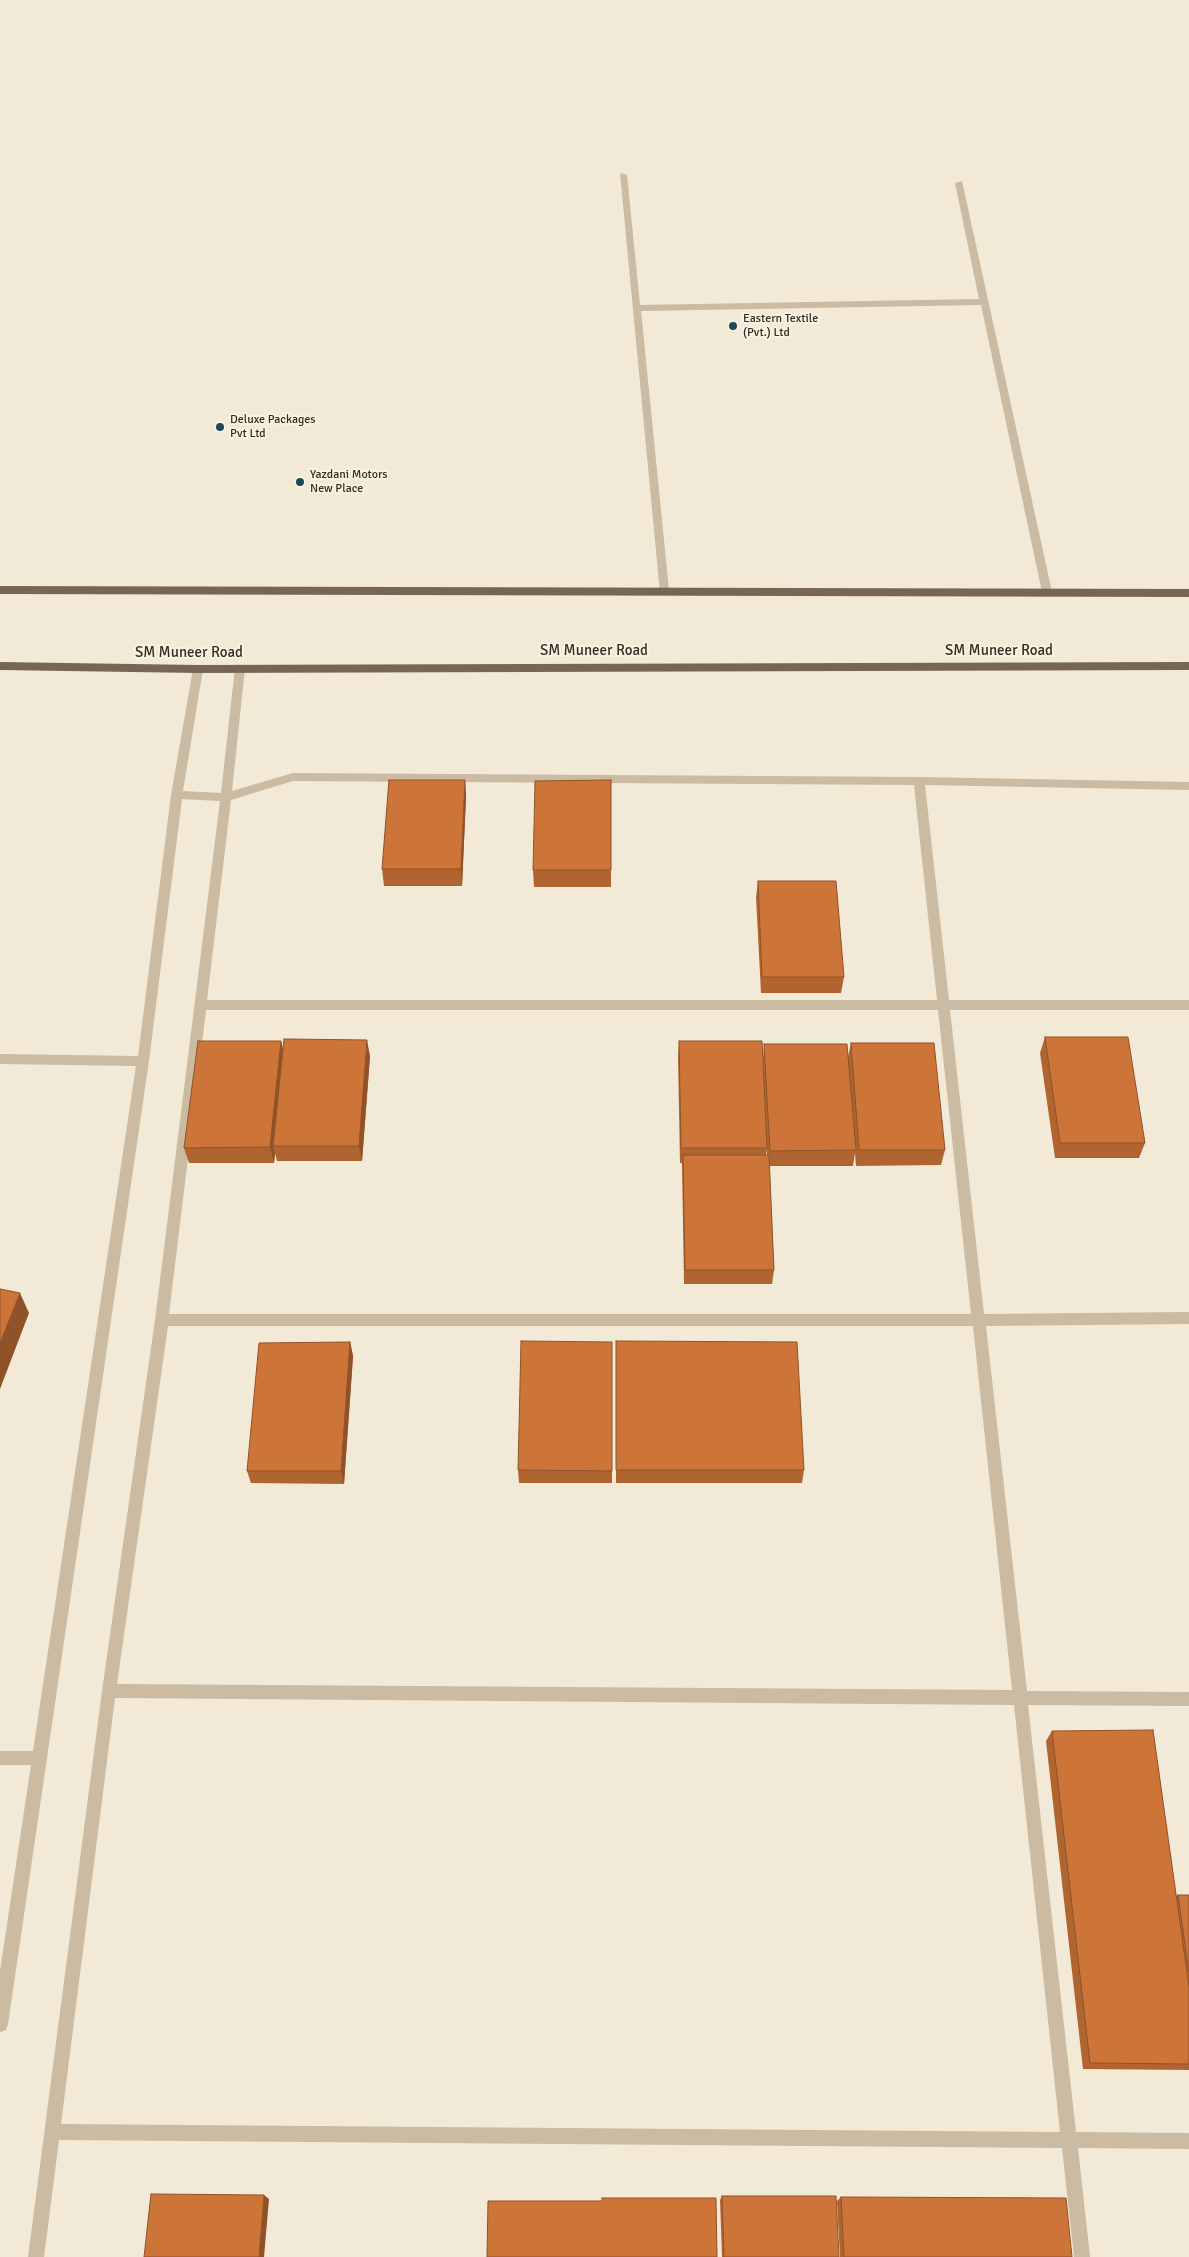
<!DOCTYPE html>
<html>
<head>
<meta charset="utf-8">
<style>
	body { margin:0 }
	canvas { display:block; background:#f2e9d6 }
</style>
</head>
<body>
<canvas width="1189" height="2257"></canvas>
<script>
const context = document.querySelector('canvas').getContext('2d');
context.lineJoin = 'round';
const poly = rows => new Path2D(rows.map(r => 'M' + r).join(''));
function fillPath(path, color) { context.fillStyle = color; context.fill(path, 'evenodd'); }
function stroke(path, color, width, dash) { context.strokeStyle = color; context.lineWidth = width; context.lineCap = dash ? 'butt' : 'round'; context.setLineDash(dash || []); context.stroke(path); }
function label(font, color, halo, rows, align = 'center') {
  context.font = font + ' Signika,sans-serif'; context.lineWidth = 4; context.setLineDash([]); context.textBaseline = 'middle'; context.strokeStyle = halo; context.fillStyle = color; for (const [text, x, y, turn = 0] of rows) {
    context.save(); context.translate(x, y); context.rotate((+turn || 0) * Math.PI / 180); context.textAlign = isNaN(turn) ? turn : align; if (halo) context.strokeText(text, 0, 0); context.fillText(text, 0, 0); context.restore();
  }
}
fillPath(poly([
	[620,173,627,175,640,305,979,299,955,183,962,181,1052,592,1051,595,1047,596,1042,592,981,305,641,311,669,590,664,594,660,593,620,173],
	[240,664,245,668,232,791,293,773,919,777,1189,782,1189,790,925,785,949,1000,1189,1000,1189,1010,950,1010,984,1314,1189,1312,1189,1324,986,1326,1027,1691,1189,1692,1189,1706,1028,1705,1076,2132,1189,2133,1189,2149,1078,2148,1090,2257,1074,2257,1062,2148,59,2140,44,2257,28,2257,102,1691,155,1320,220,801,182,799,149,1061,47,1758,8,2024,6,2030,0,2032,0,1971,31,1765,0,1765,0,1751,33,1751,136,1066,0,1064,0,1054,138,1056,171,795,193,669,198,665,203,669,183,791,221,793,235,668,240,664],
	[293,781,914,785,937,1000,207,1000,231,800,293,781],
	[206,1010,938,1010,971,1314,169,1314,206,1010],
	[168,1326,973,1326,1012,1690,117,1684,168,1326],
	[115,1698,1014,1705,1060,2132,61,2124,115,1698]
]), '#cabba2');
fillPath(poly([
	[0,586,1189,589,1189,597,0,594,0,586],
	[0,662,198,665,1189,662,1189,670,198,673,0,670,0,662]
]), '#786655');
fillPath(poly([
	[465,780,466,797,462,886,384,886,382,869],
	[611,780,611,887,534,887,533,870],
	[758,881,844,977,841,993,761,993,756,897],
	[1045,1037,1145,1143,1139,1158,1055,1158,1040,1053],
	[281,1041,283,1050,370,1056,362,1161,277,1161,275,1153,274,1163,189,1163,184,1148],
	[679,1041,767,1148,766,1155,767,1155,763,1059,764,1044,848,1057,851,1043,945,1150,941,1165,856,1166,855,1153,853,1166,769,1166,774,1270,772,1284,684,1284,682,1163,680,1163,678,1057],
	[350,1342,353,1356,344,1484,251,1483,247,1471],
	[612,1342,612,1483,519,1483,518,1470],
	[616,1355,804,1470,802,1483,616,1483],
	[1052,1731,1176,1896,1178,1895,1189,1895,1189,2070,1083,2069,1046,1741],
	[722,2196,839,2257,722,2257,720,2200],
	[841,2197,1072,2257,840,2257,837,2201]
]), '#b06531');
fillPath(poly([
	[465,780,466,797,462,886,461,869],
	[367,1040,370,1056,362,1161,359,1146],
	[281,1041,285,1057,273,1146,275,1153,274,1163,270,1147],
	[20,1293,29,1313,0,1389,0,1343],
	[350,1342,353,1356,344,1484,341,1471],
	[264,2195,269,2199,264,2257,259,2257]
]), '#905228');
const building = poly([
	[389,780,465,780,461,869,382,869,389,780],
	[611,780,611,870,533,870,535,781,611,780],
	[758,881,836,881,844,977,762,977,758,881],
	[1045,1037,1128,1037,1145,1143,1060,1143,1045,1037],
	[284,1039,367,1040,359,1146,273,1146,284,1039],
	[198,1041,281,1041,270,1147,184,1148,198,1041],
	[679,1041,762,1041,767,1148,681,1148,679,1041],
	[851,1043,934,1043,945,1150,859,1150,851,1043],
	[764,1044,847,1044,856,1150,770,1151,764,1044],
	[683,1155,769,1155,774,1270,685,1270,683,1155],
	[0,1289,20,1293,0,1343,0,1289],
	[521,1341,612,1342,612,1471,518,1470,521,1341],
	[616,1341,797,1342,804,1470,616,1470,616,1341],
	[350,1342,341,1471,247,1471,259,1343,350,1342],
	[1153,1730,1189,1987,1189,2064,1090,2063,1052,1731,1153,1730],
	[1178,1895,1189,1895,1189,1972,1178,1895],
	[151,2194,264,2195,259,2257,144,2257,151,2194],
	[722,2196,836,2196,839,2257,724,2257,722,2196],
	[841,2197,1066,2198,1072,2257,844,2257,841,2197],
	[602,2198,716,2198,717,2257,487,2257,488,2201,602,2201,602,2198]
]);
fillPath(building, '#cd7539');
stroke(building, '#905228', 1);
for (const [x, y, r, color] of [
	[733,326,5,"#184a58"],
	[220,427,5,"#184a58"],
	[300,482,5,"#184a58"]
]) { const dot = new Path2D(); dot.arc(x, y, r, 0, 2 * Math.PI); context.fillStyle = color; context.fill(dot); stroke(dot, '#faf3e2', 2); }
label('12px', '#342c25', '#faf3e2', [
	["Eastern Textile",743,319],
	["(Pvt.) Ltd",743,333],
	["Deluxe Packages",230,420],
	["Pvt Ltd",230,434],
	["Yazdani Motors",310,475],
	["New Place",310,489]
], 'left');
label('15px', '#342c25', '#faf3e2', [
	["SM Muneer Road",594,651],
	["SM Muneer Road",999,651],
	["SM Muneer Road",189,653]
]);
</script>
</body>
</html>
